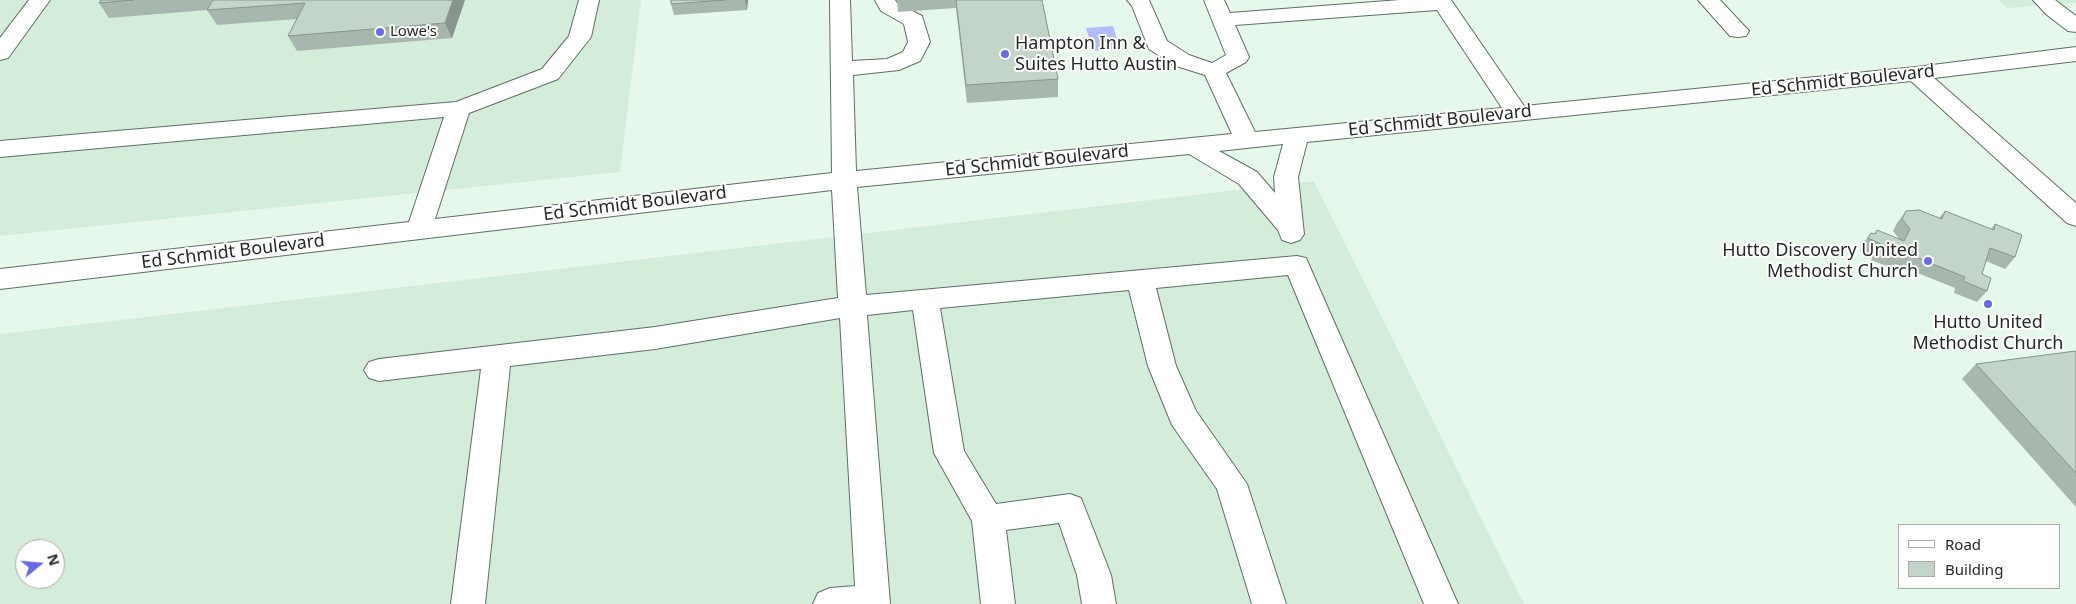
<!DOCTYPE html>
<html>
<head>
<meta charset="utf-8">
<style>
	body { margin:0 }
	#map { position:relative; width:2076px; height:604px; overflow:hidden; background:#e6f8eb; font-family:"Noto Sans",sans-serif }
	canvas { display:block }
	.legend { position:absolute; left:1898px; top:524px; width:162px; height:65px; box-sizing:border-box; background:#fff; border:1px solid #a7aaa8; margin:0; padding:6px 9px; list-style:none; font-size:15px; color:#242a26 }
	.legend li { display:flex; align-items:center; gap:10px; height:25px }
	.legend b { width:25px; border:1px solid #a7aaa8 }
	.north { position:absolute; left:15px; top:539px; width:50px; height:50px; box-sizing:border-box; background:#fff; border:1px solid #a7aaa8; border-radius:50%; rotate:73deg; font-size:14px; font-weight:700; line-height:20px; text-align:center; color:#242a26 }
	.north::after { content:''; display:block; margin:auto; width:18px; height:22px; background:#676be5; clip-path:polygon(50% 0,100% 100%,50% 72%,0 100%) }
</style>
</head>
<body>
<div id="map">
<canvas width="2076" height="604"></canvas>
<ul class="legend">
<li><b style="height:6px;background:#fff"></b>Road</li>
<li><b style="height:14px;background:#c3d5c9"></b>Building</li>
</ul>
<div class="north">N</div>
</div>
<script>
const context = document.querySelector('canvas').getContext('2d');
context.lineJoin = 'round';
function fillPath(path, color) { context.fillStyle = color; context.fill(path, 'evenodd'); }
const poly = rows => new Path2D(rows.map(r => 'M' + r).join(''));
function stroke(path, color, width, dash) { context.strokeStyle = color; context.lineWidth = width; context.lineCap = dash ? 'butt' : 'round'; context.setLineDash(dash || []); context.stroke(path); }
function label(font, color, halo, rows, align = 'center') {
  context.font = font + ' "Noto Sans",sans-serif'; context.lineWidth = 4; context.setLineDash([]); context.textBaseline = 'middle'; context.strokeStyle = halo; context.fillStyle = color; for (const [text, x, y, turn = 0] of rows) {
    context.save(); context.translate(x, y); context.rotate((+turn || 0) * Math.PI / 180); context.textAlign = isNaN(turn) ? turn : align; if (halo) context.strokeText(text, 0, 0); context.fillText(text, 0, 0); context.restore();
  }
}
fillPath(poly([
	[0,0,641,0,620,172,0,236],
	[1998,0,2076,0,2076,3,2008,8],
	[1314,181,1524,604,0,604,0,334],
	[25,549,55,549,55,579,25,579]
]), '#d4eddb');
fillPath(poly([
	[1113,26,1120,49,1093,51,1086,28]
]), '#b2bcff');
const minor = poly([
	[29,0,50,0,8,58,0,60,0,38,29,0],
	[579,0,599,0,591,37,558,79,469,113,435,219,832,173,830,0,850,0,852,61,887,59,903,52,908,42,904,24,881,11,875,0,895,0,897,3,922,16,930,42,920,61,899,70,853,75,856,171,1232,134,1205,75,1173,65,1149,49,1132,6,1127,0,1149,0,1167,41,1189,55,1212,63,1226,55,1204,0,1224,0,1230,13,1400,0,1451,0,1524,106,1916,67,2076,47,2076,61,1934,78,2076,203,2076,226,2067,223,1911,81,1307,142,1298,177,1304,234,1300,240,1291,243,1282,240,1278,230,1239,184,1189,154,857,187,866,295,1297,256,1306,258,1458,604,1424,604,1288,275,1156,288,1176,366,1196,411,1247,484,1286,604,1252,604,1217,489,1172,425,1148,366,1129,290,940,308,964,451,996,504,1070,494,1081,498,1111,575,1116,604,1082,604,1077,575,1059,523,1006,530,1015,604,981,604,972,521,934,453,913,310,867,315,890,604,813,604,818,593,830,588,855,586,840,318,655,349,510,366,485,604,451,604,481,369,379,381,369,378,364,370,369,362,379,359,655,327,838,298,832,190,0,289,0,269,409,222,444,117,0,157,0,141,456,102,542,69,569,36,579,0],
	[1437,10,1502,108,1255,132,1226,73,1246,62,1249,57,1235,25,1437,10],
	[1283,144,1274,177,1275,193,1257,172,1219,151,1283,144],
	[1698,0,1720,0,1749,31,1746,36,1738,37,1730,36,1698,0],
	[2033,0,2055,0,2076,16,2076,32,2068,31,2047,15,2033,0]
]);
stroke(minor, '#5e6e63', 2);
fillPath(minor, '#fff');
fillPath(poly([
	[101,0,465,0,452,38,297,51,288,36,297,19,217,25,207,10,109,18,99,3],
	[671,0,748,0,747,10,674,15,671,4],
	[897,0,1042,0,1058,79,1058,97,967,103,956,8,898,12],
	[1906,211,1939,218,1945,211,1991,229,1995,224,2015,257,2005,269,1986,261,1982,274,1987,291,1977,302,1954,293,1955,288,1895,264,1892,268,1871,260,1873,255,1860,250,1862,245,1871,233,1874,234,1877,230,1900,240,1893,231,1897,223],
	[2076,351,2076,507,1962,379,1976,364]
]), '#a8b7ad');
fillPath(poly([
	[453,0,465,0,452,38,445,23],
	[745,0,748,0,747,10]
]), '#88958d');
const building = poly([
	[101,0,134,0,99,3,101,0],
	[213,0,453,0,445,23,288,36,305,3,207,10,213,0],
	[671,0,725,0,671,4,671,0],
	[956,0,1042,0,1058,79,966,85,956,0],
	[1919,210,1942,219,1945,211,1994,230,1995,224,2022,235,2015,257,1990,248,1982,274,1991,278,1987,291,1963,281,1965,277,1903,252,1901,257,1879,248,1881,244,1868,238,1871,233,1875,234,1877,230,1904,241,1910,229,1902,219,1906,211,1919,210],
	[2076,351,2076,473,1976,364,2076,351]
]);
fillPath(building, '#c3d5c9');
stroke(building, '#88958d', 1);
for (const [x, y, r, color] of [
	[380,32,5,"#676be5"],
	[1005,54,5,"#676be5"],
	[1928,261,5,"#676be5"],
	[1988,304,5,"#676be5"]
]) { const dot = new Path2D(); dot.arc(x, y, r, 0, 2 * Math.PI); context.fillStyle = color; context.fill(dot); stroke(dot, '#fff', 2); }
label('15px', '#242a26', '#fff', [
	["Lowe's",390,32]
], 'left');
label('18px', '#242a26', '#fff', [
	["Hampton Inn &",1015,44],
	["Suites Hutto Austin",1015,65],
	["Hutto Discovery United",1918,251,"right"],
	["Methodist Church",1918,272,"right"],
	["Hutto United",1988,323,"center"],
	["Methodist Church",1988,344,"center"]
], 'left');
label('18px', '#242a26', '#fff', [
	["Ed Schmidt Boulevard",1843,81,-6],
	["Ed Schmidt Boulevard",1440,121,-6],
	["Ed Schmidt Boulevard",1037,161,-6],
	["Ed Schmidt Boulevard",635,204,-7],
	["Ed Schmidt Boulevard",233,252,-7]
]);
</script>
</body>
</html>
